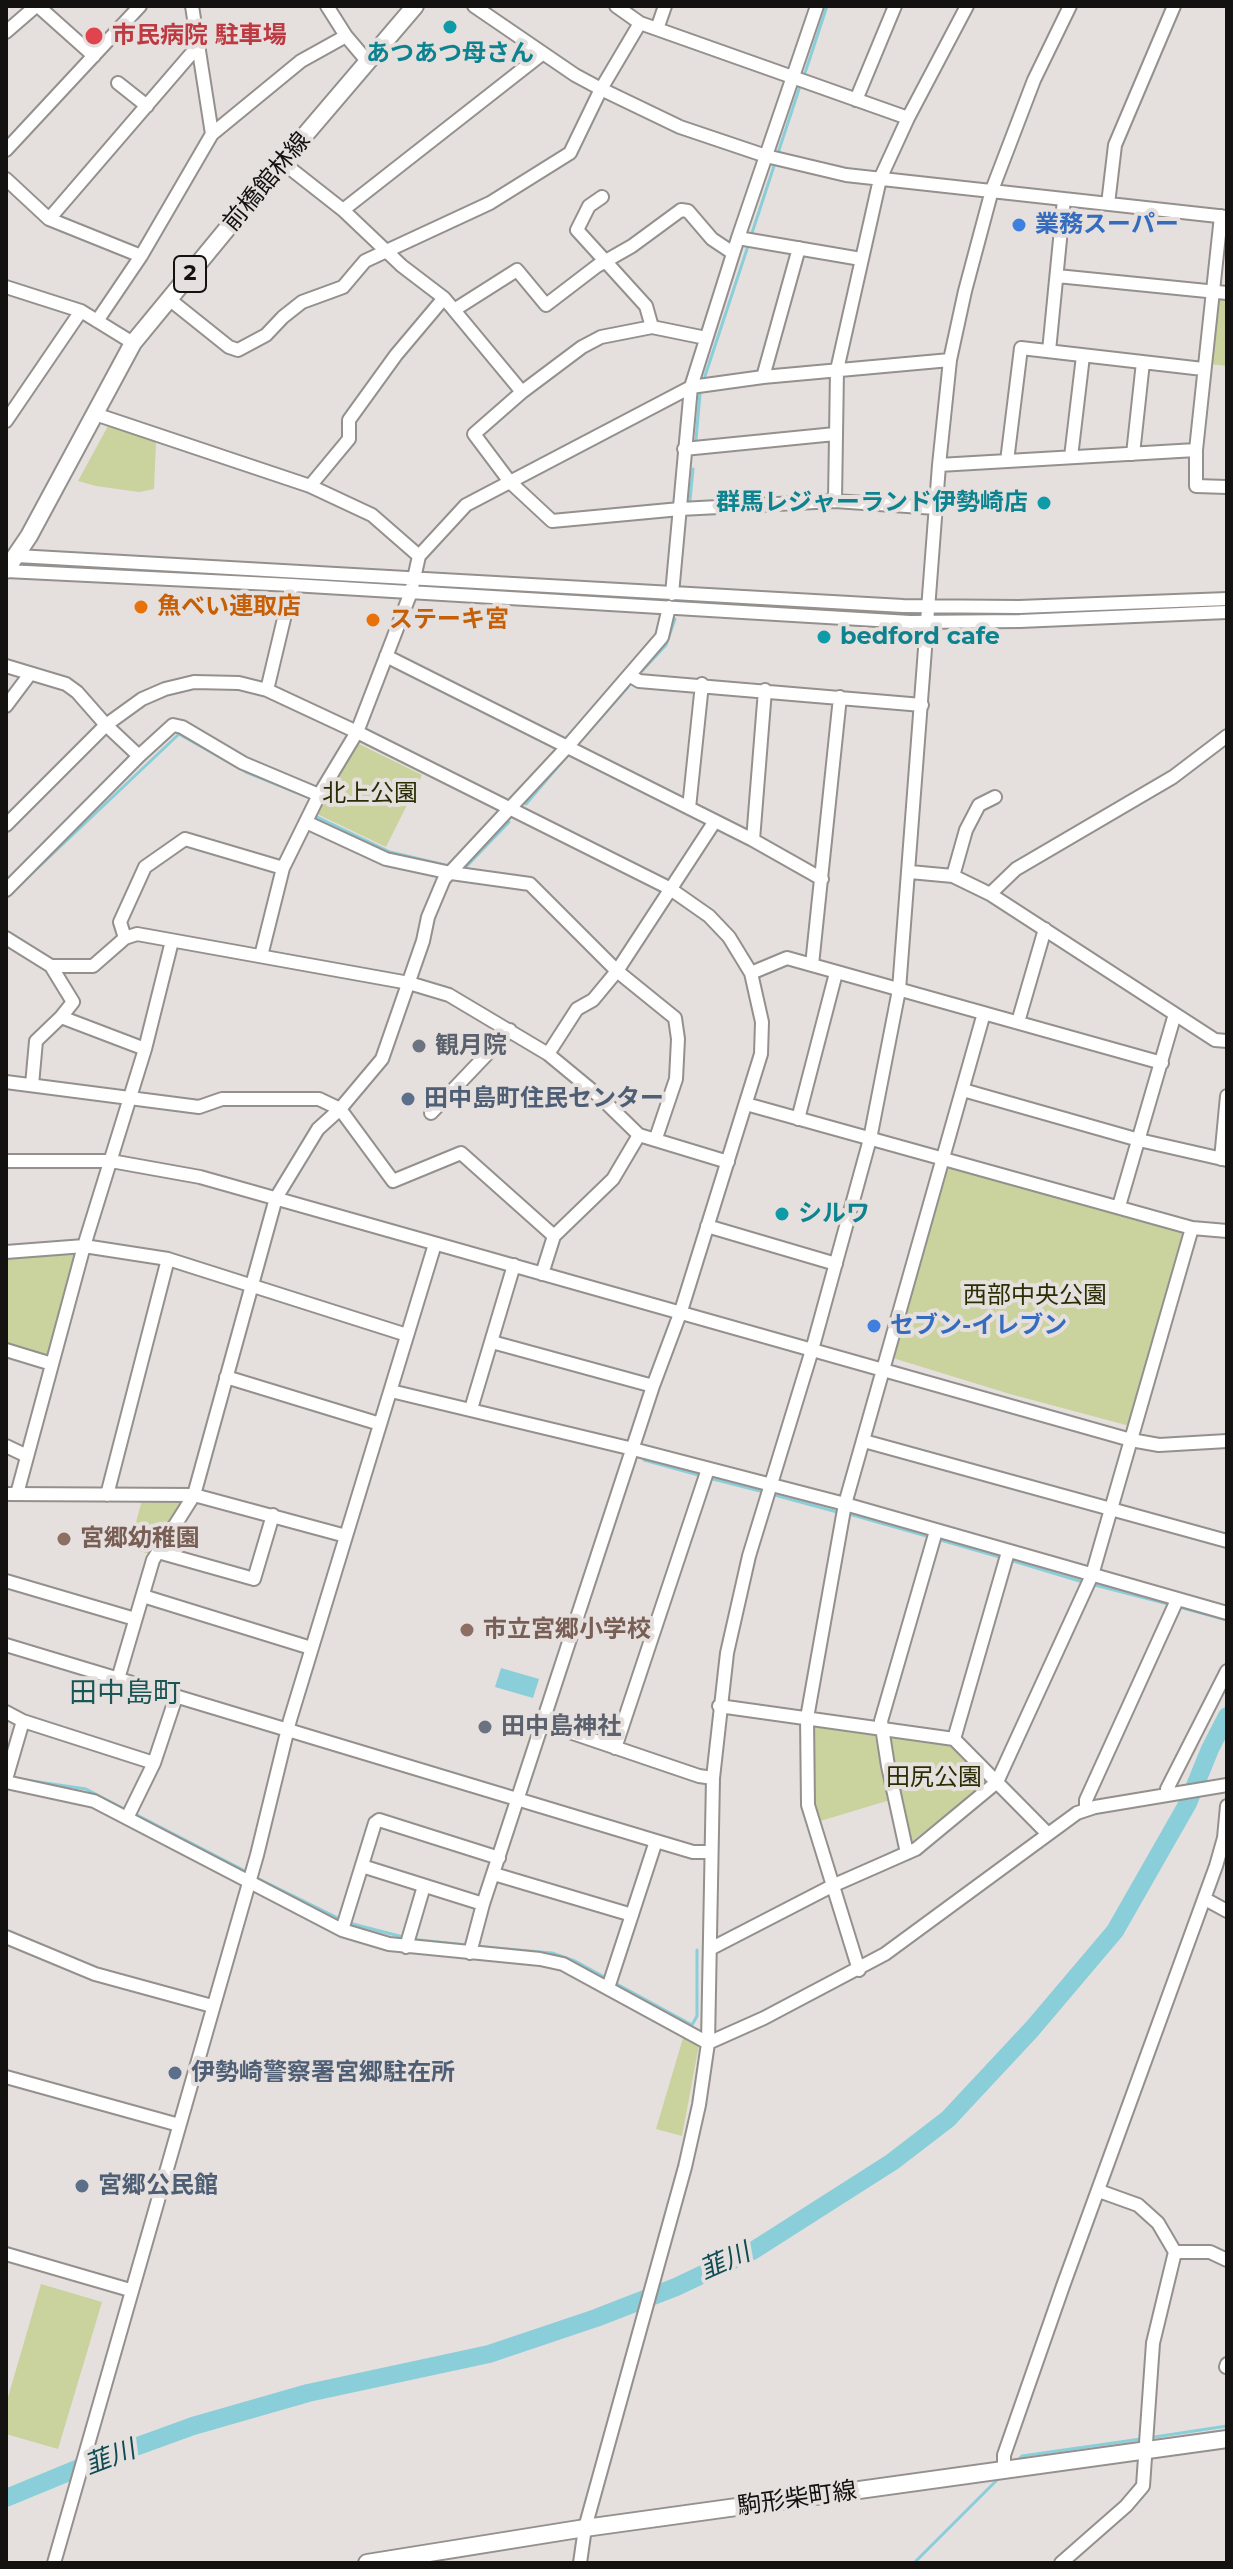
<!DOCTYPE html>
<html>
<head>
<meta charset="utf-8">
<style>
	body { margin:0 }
	#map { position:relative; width:1233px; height:2569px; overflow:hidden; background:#e5e0dd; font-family:Montserrat,sans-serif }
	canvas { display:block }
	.frame { position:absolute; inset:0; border:8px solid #131211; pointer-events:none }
</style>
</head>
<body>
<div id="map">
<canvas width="1233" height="2569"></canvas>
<div class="frame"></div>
</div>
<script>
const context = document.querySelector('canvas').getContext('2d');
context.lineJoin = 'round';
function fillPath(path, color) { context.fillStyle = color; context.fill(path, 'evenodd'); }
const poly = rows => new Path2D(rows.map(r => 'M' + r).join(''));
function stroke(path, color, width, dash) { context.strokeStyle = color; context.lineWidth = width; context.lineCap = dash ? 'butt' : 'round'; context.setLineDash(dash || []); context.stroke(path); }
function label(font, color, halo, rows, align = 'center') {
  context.font = font + ' Montserrat,"Noto Sans JP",sans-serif'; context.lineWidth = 8; context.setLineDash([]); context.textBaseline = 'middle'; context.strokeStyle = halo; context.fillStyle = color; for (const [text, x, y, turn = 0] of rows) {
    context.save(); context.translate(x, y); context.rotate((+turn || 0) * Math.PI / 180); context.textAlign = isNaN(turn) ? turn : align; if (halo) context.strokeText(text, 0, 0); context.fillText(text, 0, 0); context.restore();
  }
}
fillPath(poly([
	[1220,296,1227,297,1227,366,1210,364,1217,300],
	[108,426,156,441,154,489,139,492,96,486,78,481],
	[357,743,422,775,386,847,319,815,317,810],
	[951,1168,1181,1230,1183,1235,1130,1424,1126,1425,1010,1394,896,1359,893,1356,946,1171],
	[73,1251,77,1256,49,1355,46,1357,7,1345,6,1256],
	[142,1500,180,1501,184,1507,153,1555,129,1548],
	[816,1725,871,1732,875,1736,890,1800,817,1822,812,1805,812,1728],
	[892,1735,955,1745,989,1780,911,1842,908,1839,887,1739],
	[683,2038,699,2045,682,2136,656,2129],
	[41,2284,102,2302,58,2449,6,2434,6,2404]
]), '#cad29d');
fillPath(poly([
	[501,1668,539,1679,533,1698,495,1687]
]), '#89ced9');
stroke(poly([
	[804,76,827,6],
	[777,156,801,83],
	[751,236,775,163],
	[705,376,749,243],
	[696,439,700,394],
	[690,500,693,469],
	[642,671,666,645,675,619],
	[578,744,628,687],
	[526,804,567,756],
	[315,816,390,852,449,866],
	[464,869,509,822],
	[6,898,179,734,246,772,310,798],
	[644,1460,702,1476],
	[709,1478,764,1492],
	[771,1494,841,1513],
	[849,1514,930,1537],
	[937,1539,1003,1558],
	[1010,1560,1083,1582],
	[1091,1584,1172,1605],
	[1179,1607,1227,1620],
	[25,1780,86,1789,128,1811],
	[135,1814,249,1873],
	[877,1860,897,1850],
	[255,1877,342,1920],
	[349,1923,403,1937],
	[410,1939,466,1945],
	[474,1946,552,1953,575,1961,608,1979],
	[615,1983,692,2025,697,2016,697,1950],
	[1148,2438,1227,2426],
	[1016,2462,1022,2456,1141,2439],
	[914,2563,999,2478]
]), '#89ced9', 3);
stroke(poly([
	[6,2498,91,2463,193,2426,308,2393,489,2354,596,2318,676,2287,754,2250,892,2162,948,2119,1032,2029,1115,1931,1188,1803,1210,1749,1227,1716]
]), '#89ced9', 18);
const minor = poly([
	[38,6,94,56],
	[192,6,212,134],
	[327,6,346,36,368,62],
	[474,6,575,75,601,89,680,127,766,156,846,175,1227,217],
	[616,6,640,23,908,118],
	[657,29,665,6],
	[6,32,36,6],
	[118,83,147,106],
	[856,100,895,6],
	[6,150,140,6],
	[282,162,343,210,402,266,444,298,522,392],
	[6,179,49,219,141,256],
	[602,197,589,206,577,230,646,306,652,327],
	[1108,204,1115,145,1174,6],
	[343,210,542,54],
	[1221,216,1196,450,1196,486,1227,487],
	[49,219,191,54,199,49],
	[738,238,861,259],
	[1057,276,1227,293],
	[6,287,81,311,133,343],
	[169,299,229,347,238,350,266,335,283,317,302,302,343,287,365,261,490,203,570,153,601,89,640,23],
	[454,310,517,270,546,305,597,266,632,246,681,210,688,211,712,239,733,253],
	[97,321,141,256,212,134,301,61,346,36],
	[706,338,652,327,601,337,582,347,522,392,474,434,510,482,552,521,680,509,835,501,936,508],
	[1049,351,1064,199],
	[763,377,799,248],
	[95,414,310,486,372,515,419,556],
	[6,421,81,311],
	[684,449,835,434],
	[1133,454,1143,362],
	[1071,457,1083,356],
	[1007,461,1021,348,1203,369],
	[939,465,1196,450],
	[310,486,349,439,349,420,396,355,444,298],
	[835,501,837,370,880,179,908,118,967,6],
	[17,556,903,606,1019,607,1227,599],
	[6,571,292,585,910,622,1020,621,1227,612],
	[672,594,691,387,738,238,817,6],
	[386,656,753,840,822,879],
	[6,666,66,684,77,692,106,725,139,756],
	[629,675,639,681,922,705],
	[267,690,292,585],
	[6,706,30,674],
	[689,808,702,684],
	[306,822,386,859,451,873,530,884,617,971,675,1018,678,1039,676,1079,656,1138],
	[6,825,106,725,142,699,165,689,194,682,239,683,267,690,357,732,669,888,709,916,729,937,751,973,762,1022,761,1054,681,1311,653,1386,483,1904,470,1953],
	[753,840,765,690],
	[910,872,953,876,990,894,1215,1040,1227,1041],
	[953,876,966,830,979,805,995,797],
	[6,890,139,756,173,725,182,727,243,763,319,795],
	[990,894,1016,869,1173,777,1227,736],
	[6,938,51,966,73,1002,61,1017,36,1041,32,1085],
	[125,938,120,922,145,867,185,839,283,868,319,795,357,732,411,592,419,556,466,505,691,387,763,377,950,360],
	[261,956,283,868],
	[812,965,840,697],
	[51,966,93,966,125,938,137,934,409,983,449,995,548,1054,600,1097,639,1135,728,1162],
	[751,973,787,958,1162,1063],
	[61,1017,145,1049],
	[1018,1022,1045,929],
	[548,1054,577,1009,593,1000,617,971,715,821],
	[6,1082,199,1107,222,1099,319,1099,340,1109,393,1181,461,1153,554,1236],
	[963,1090,1139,1140,1227,1160],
	[746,1104,1192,1228,1227,1231],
	[431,1113,510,1030],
	[798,1119,836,973],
	[1221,1159,1227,1096],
	[6,1161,111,1161,200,1177,1131,1440,1159,1445,1227,1441],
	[1119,1206,1175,1014],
	[707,1226,836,1264],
	[6,1252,84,1246,168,1259,407,1335],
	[542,1274,554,1236,613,1179,639,1135],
	[492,1342,653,1386],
	[6,1350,52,1364],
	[226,1377,380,1424],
	[391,1391,633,1449,845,1504,1227,1613],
	[471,1409,514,1265],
	[864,1441,1227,1541],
	[6,1446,27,1456],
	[6,1494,194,1495,346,1536],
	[17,1494,84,1246,145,1049,172,941],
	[107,1495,168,1259],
	[158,1552,254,1579,273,1515],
	[6,1581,135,1619],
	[143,1596,311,1648],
	[6,1645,656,1841,693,1852,710,1852],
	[118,1679,153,1560,194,1495,276,1198,318,1129,340,1109,382,1059,423,941,428,917,444,879,567,747,662,637,669,607],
	[719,1706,954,1739,1047,1833],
	[6,1712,23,1721,154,1763],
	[543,1723,699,1776,713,1778],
	[954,1739,1008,1552],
	[615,1748,708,1469],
	[6,1779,23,1721],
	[6,1782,94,1801,342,1930,389,1944,540,1959,563,1964,708,2043,764,2018,885,1954,1077,1813,1095,1807,1227,1785],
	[1167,1795,1167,1789,1227,1671],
	[1086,1810,1086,1800,1177,1600],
	[127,1818,154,1763,176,1697],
	[907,1853,888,1766,881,1721,936,1531],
	[362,1866,483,1904],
	[494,1874,632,1915],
	[1205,1899,1227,1911],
	[342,1930,375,1823,379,1820,499,1858],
	[6,1937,95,1974,212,2006],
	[406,1947,424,1886],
	[710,1949,832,1886,916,1849,997,1782,1092,1575,1192,1228],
	[859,1970,808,1805,807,1718,845,1504,984,1013],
	[608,1988,656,1841],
	[6,2077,179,2125],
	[1175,2252,1210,2252,1227,2260],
	[6,2254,130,2290],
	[1226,2367,1227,2364],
	[1004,2470,1004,2455,1063,2286,1216,1866,1224,1838,1227,1806],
	[54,2563,257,1855,290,1720,435,1244],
	[580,2563,585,2528,685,2167,699,2105,708,2043,713,1778,727,1653,749,1556,812,1350,870,1139,899,990,939,465,950,360,965,291,992,190,1034,80,1070,6],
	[1061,2563,1126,2506,1143,2486,1153,2343,1175,2252,1158,2223,1138,2205,1099,2191]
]);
const major = poly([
	[6,570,29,536,133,343,282,162,415,6],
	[367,2563,585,2528,1227,2439]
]);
stroke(minor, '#94908d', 16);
stroke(major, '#94908d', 20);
stroke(minor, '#fff', 12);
stroke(major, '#fff', 16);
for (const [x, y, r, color] of [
	[450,27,8,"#0f9aa8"],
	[94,36,10,"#e0444e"],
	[1019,225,8,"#3f7fe0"],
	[1044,503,8,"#0f9aa8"],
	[141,607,8,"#e8710a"],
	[373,620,8,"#e8710a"],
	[824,637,8,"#0f9aa8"],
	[419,1046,8,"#6b7280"],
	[408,1099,8,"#5c6f8a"],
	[782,1214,8,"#0f9aa8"],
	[874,1326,8,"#3f7fe0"],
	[64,1539,8,"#8d6e63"],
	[467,1630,8,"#8d6e63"],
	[485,1727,8,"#6b7280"],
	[175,2073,8,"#5c6f8a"],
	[82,2186,8,"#5c6f8a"]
]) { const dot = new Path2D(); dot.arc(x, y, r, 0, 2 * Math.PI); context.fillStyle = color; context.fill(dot); stroke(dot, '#e5e0dd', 3); }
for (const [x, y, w] of [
	[190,274,32]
]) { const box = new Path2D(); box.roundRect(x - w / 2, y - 18, w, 36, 6); context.fillStyle = '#e5e0dd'; context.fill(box); stroke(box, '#131211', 2); }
label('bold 22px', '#131211', null, [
	["2",190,274]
]);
label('bold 24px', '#be3a42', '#e5e0dd', [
	["市民病院 駐車場",112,36]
], 'left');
label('bold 24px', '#0d838f', '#e5e0dd', [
	["あつあつ母さん",450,54,"center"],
	["群馬レジャーランド伊勢崎店",1028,503,"right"],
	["bedford cafe",840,637],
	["シルワ",798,1214]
], 'left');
label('24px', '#131211', '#e5e0dd', [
	["前橋館林線",267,182,-50],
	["駒形柴町線",797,2499,-8]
]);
label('bold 24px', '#366cbe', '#e5e0dd', [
	["業務スーパー",1035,225],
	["セブン-イレブン",890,1326]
], 'left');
label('bold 24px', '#c56008', '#e5e0dd', [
	["魚べい連取店",157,607],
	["ステーキ宮",389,620]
], 'left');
label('24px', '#2a2e04', '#e5e0dd', [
	["北上公園",370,794],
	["西部中央公園",1035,1296],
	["田尻公園",934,1778]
]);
label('bold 24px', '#5b616d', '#e5e0dd', [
	["観月院",435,1046],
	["田中島神社",501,1727]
], 'left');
label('bold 24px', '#4e5e75', '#e5e0dd', [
	["田中島町住民センター",424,1099],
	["伊勢崎警察署宮郷駐在所",191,2073],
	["宮郷公民館",98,2186]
], 'left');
label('bold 24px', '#785e54', '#e5e0dd', [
	["宮郷幼稚園",80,1539],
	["市立宮郷小学校",483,1630]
], 'left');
label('italic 26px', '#0e4c54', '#e5e0dd', [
	["韮川",725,2262,-24],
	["韮川",110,2458,-21]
]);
label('28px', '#1a5655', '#e5e0dd', [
	["田中島町",125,1694]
]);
</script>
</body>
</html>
